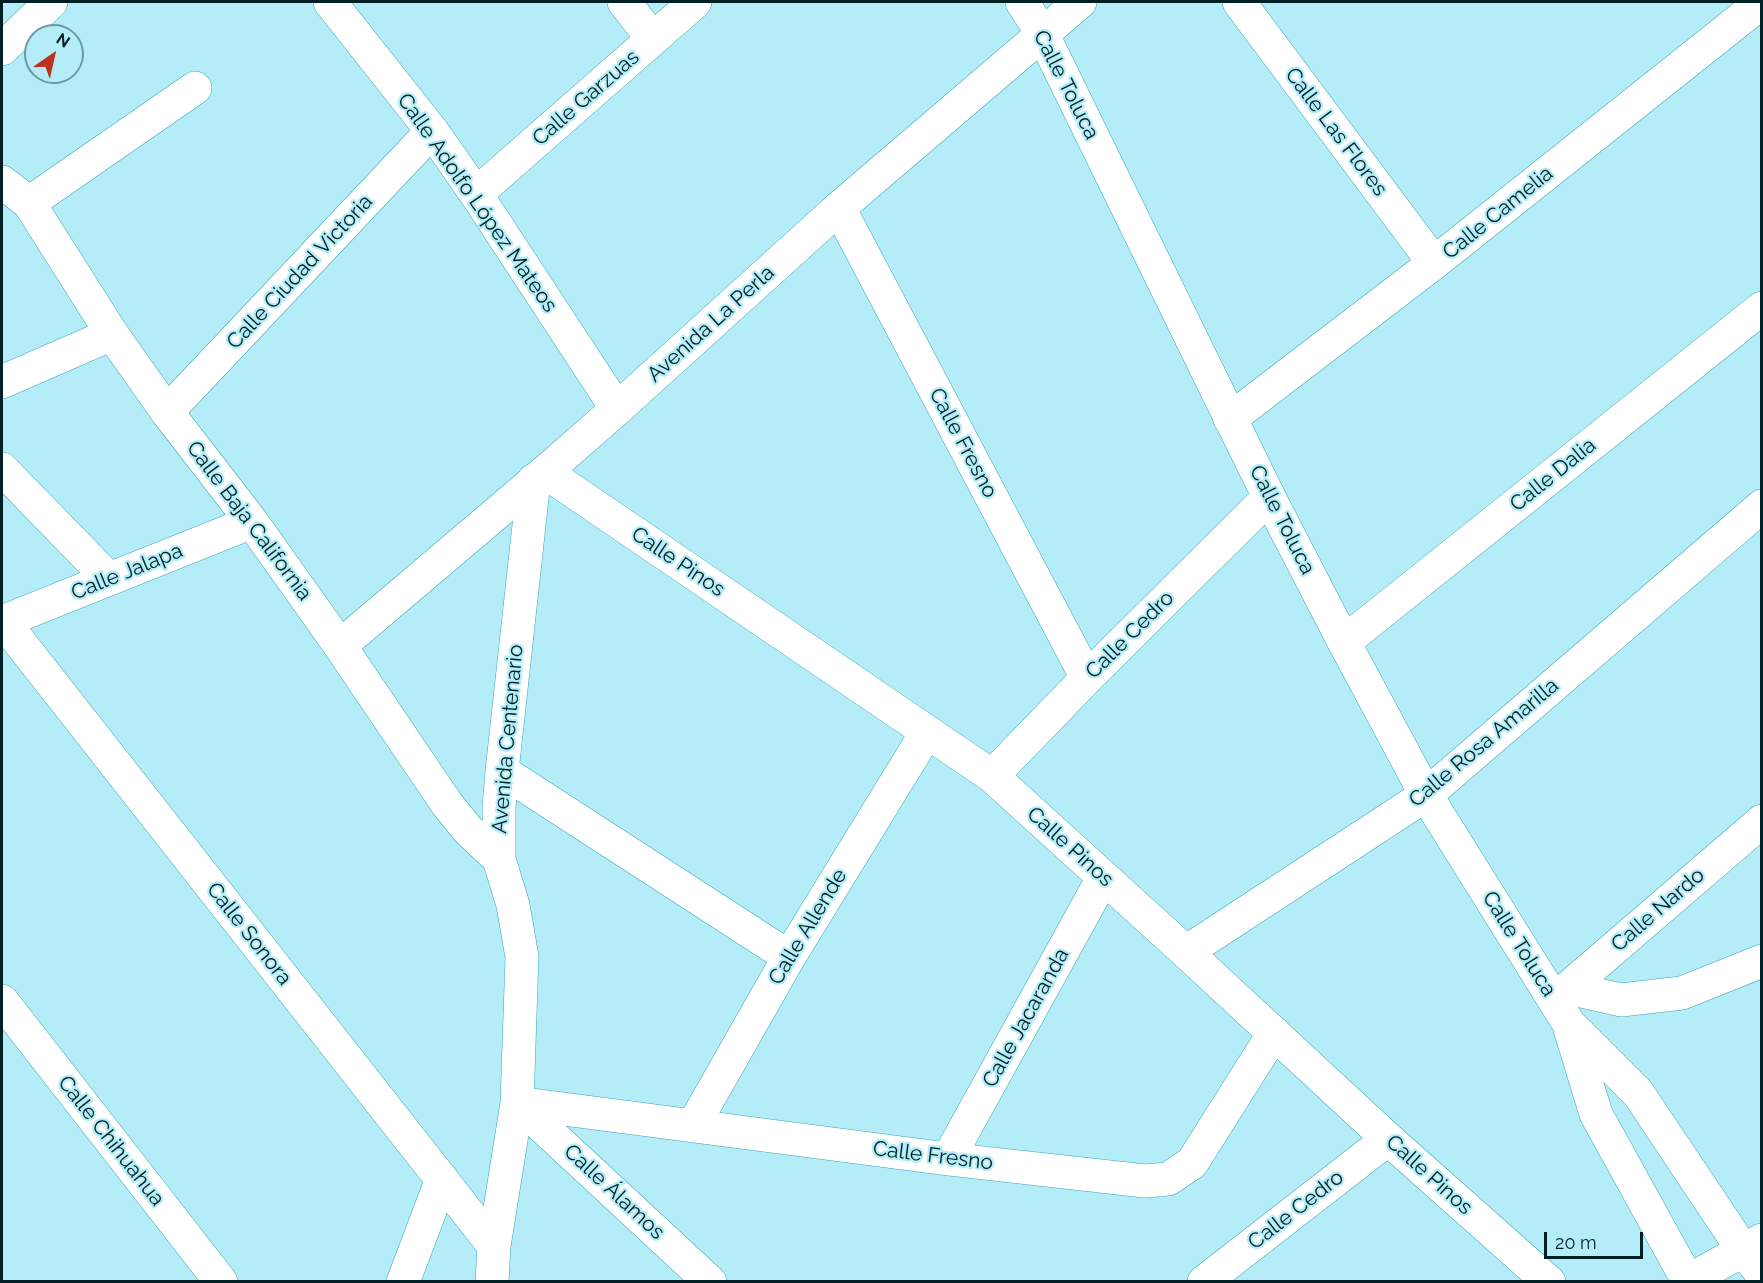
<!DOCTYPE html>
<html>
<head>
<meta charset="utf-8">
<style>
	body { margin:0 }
	#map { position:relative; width:1763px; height:1283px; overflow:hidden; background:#b4edf8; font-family:Raleway,sans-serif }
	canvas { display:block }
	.frame { position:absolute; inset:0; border:3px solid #002025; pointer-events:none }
	.north { position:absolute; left:24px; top:24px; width:60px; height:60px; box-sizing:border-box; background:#b4edf8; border:2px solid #6c9ba4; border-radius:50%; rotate:34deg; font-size:16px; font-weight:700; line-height:24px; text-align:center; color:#002025 }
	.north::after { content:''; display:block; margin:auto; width:21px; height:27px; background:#bd311e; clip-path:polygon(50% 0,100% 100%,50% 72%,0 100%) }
	.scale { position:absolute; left:1544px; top:1232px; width:99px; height:27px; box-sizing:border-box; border:3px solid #002025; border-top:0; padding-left:8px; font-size:18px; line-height:21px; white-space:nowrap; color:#002025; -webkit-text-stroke:4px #b4edf8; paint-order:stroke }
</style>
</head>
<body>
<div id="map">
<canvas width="1763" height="1283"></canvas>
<div class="frame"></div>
<div class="north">N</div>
<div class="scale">20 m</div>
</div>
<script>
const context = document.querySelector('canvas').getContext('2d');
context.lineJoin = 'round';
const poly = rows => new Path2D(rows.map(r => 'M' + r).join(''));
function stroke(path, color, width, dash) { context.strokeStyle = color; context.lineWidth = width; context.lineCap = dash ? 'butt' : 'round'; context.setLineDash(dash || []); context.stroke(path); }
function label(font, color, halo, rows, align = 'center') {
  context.font = font + ' Raleway,sans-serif'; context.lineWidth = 4.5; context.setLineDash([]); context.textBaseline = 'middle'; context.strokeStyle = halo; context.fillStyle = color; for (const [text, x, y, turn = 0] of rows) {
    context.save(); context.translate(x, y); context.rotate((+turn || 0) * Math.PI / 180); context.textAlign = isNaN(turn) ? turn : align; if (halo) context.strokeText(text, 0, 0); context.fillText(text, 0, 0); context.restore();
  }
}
const street = poly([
	[624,2,653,39],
	[1239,2,1434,263],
	[2,49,51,2],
	[476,194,695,2],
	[29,203,195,88],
	[839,208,1087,678],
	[2,382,112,334],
	[167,412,432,131],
	[1230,419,1434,263,1762,2],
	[2,469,109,579],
	[545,472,992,776,1186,952,1388,1139,1549,1282],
	[3,621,494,1246],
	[1344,642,1762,308],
	[340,646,447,804,468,830,499,859],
	[502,771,789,957],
	[992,776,1087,678,1269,497],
	[1186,952,1426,795,1762,506],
	[1568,988,1621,1000,1682,993,1762,961],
	[1554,1000,1762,821],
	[2,1001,221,1282],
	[517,1103,948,1159,1145,1181,1168,1179,1192,1163,1274,1033],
	[517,1103,710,1282],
	[693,1126,789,957,927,732],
	[948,1159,1103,878],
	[403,1282,442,1179],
	[492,1282,494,1246,517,1103,522,957,513,905,499,859,499,807,502,771,534,480],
	[1204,1282,1388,1139]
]);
const secondary = poly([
	[330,2,432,131,476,194,617,409],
	[1022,2,1042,33,1269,497,1344,642,1426,795,1569,1024,1638,1093,1743,1250,1762,1274],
	[2,182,29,203,112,334,167,412,252,522,340,646,545,472,617,409,839,208,1080,2],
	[2,622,252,522],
	[1570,1029,1596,1114,1688,1281]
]);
const primary = poly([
	[1686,1282,1762,1240]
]);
stroke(street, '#39a6b9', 34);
stroke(secondary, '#39a6b9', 34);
stroke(primary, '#39a6b9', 34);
stroke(street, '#fff', 33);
stroke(secondary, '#fff', 33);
stroke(primary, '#fff', 33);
label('21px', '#002025', '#b4edf8', [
	["Calle Toluca",1066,85,63],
	["Calle Garzuas",586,98,-41],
	["Calle Las Flores",1336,132,53],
	["Calle Adolfo López Mateos",477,203,55],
	["Calle Camelia",1498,213,-39],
	["Calle Ciudad Victoria",300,272,-47],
	["Avenida La Perla",711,324,-42],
	["Calle Fresno",963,443,62],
	["Calle Dalia",1553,475,-39],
	["Calle Toluca",1282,520,63],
	["Calle Baja California",249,521,53],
	["Calle Pinos",678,562,34],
	["Calle Jalapa",127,572,-22],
	["Calle Cedro",1130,635,-45],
	["Avenida Centenario",508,739,-85],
	["Calle Rosa Amarilla",1484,743,-40],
	["Calle Pinos",1070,847,42],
	["Calle Nardo",1658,910,-41],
	["Calle Allende",808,927,-59],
	["Calle Sonora",249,934,52],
	["Calle Toluca",1519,944,58],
	["Calle Jacaranda",1026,1018,-61],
	["Calle Chihuahua",111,1141,52],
	["Calle Fresno",933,1156,7],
	["Calle Pinos",1429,1175,42],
	["Calle Álamos",614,1192,43],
	["Calle Cedro",1296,1210,-38]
]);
</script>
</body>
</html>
